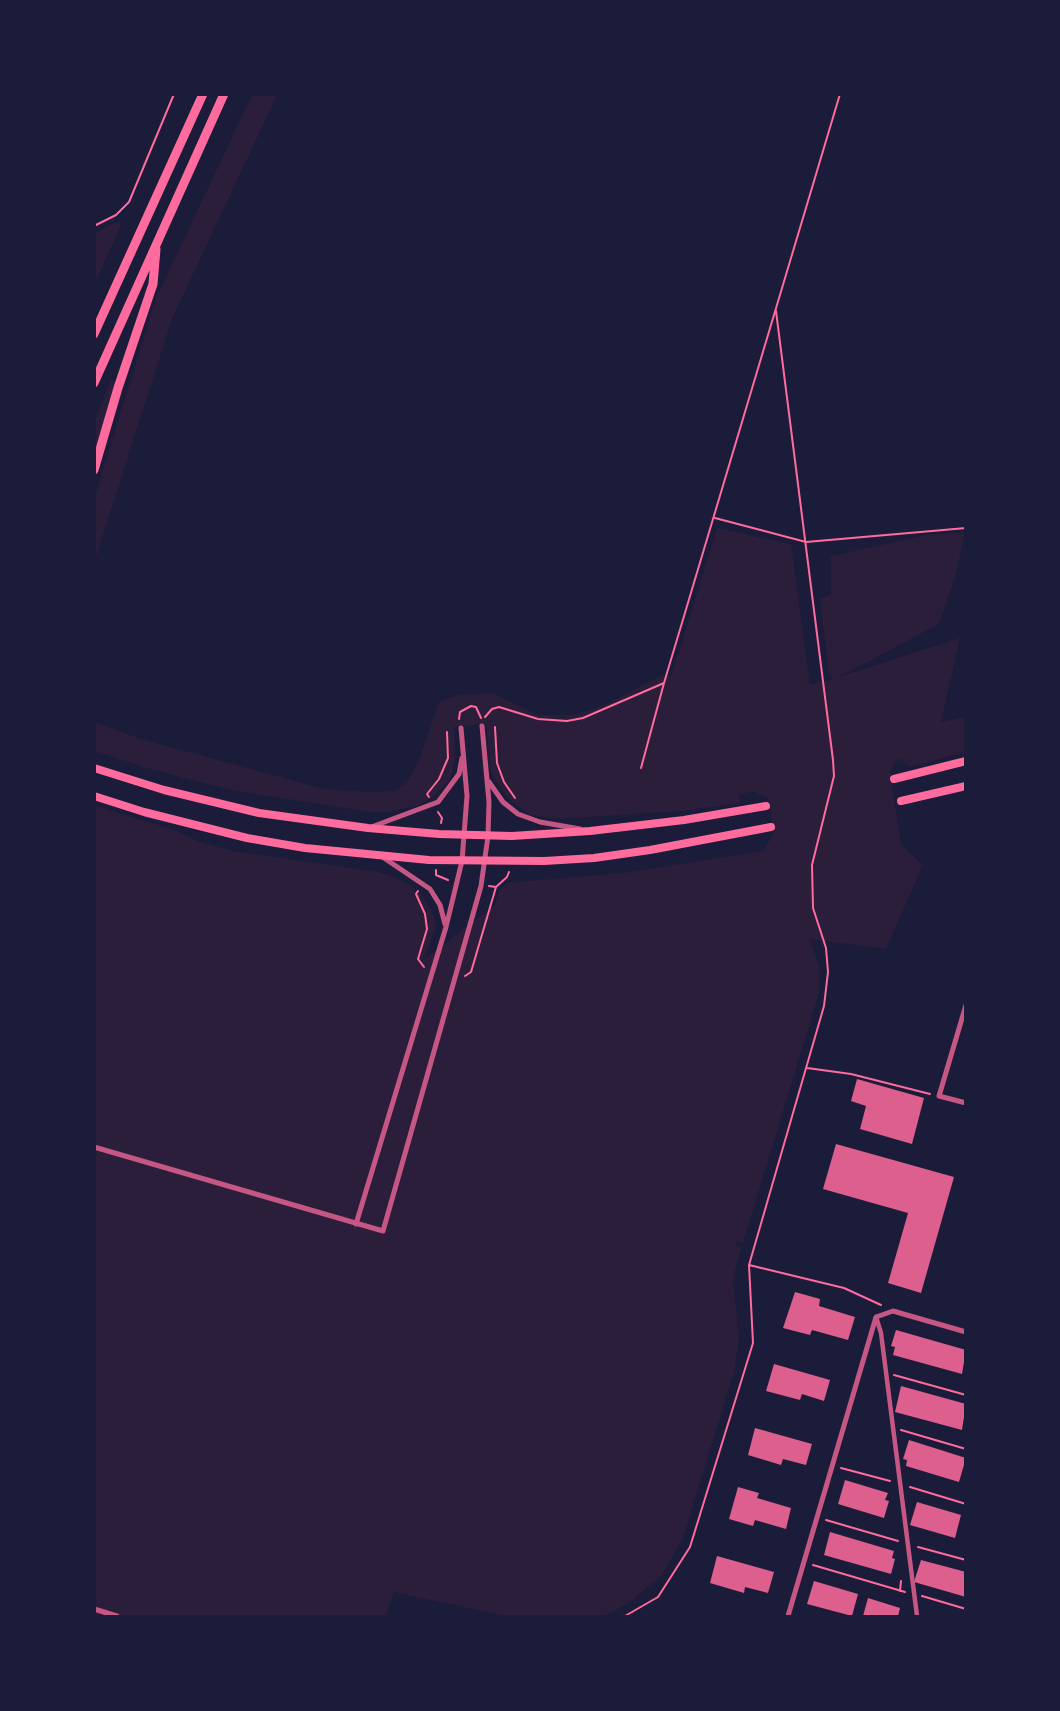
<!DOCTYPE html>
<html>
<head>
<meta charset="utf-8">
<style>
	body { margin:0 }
	#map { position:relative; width:1060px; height:1711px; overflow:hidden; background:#1b1b3a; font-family:"Archivo Narrow",sans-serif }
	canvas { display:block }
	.frame { position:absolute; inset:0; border:96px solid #1b1b3a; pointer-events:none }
</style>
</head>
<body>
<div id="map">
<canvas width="1060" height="1711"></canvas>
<div class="frame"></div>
</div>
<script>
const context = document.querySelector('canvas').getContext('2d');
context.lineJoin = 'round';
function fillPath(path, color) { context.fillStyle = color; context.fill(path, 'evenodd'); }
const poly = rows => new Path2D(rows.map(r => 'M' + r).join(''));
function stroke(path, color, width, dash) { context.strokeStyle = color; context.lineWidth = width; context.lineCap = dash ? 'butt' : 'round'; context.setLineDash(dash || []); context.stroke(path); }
fillPath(poly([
	[252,95,277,95,172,319,95,560,95,496,156,298],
	[114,223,122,223,95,283,95,234],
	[111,380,115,381,95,452,95,420],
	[717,528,791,544,810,685,834,679,829,675,820,599,831,594,831,556,926,535,965,532,956,574,939,624,839,677,960,638,941,722,965,717,965,752,910,767,898,758,890,773,901,844,923,865,886,949,810,939,819,966,819,993,743,1243,737,1241,736,1246,741,1248,733,1279,739,1339,734,1372,683,1538,662,1575,629,1603,605,1616,506,1616,394,1592,386,1616,95,1616,95,806,172,829,200,842,233,851,378,872,394,877,410,885,422,895,432,912,436,925,425,959,495,905,499,891,506,883,623,873,764,851,773,833,769,800,754,791,739,795,740,803,681,811,557,819,529,815,509,799,497,784,491,770,486,724,454,727,455,759,450,780,434,796,419,805,389,812,370,812,230,790,150,769,95,751,94,722,141,739,324,789,367,792,396,791,408,781,420,758,439,702,459,695,492,693,538,715,574,715,605,705,662,675,671,677]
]), '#2a1e3b');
fillPath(poly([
	[857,1079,924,1098,912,1144,860,1129,866,1106,851,1101],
	[836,1144,954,1177,921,1293,888,1283,908,1213,823,1189],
	[795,1292,820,1299,819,1306,855,1317,848,1340,812,1330,810,1335,783,1328],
	[896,1330,966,1350,962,1374,893,1355,895,1347,891,1346],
	[774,1364,830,1380,824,1401,802,1394,800,1400,766,1391],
	[901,1386,966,1404,962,1430,895,1412],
	[755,1428,812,1444,806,1465,783,1459,781,1465,748,1455],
	[909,1440,966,1458,959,1482,906,1466,907,1460,903,1459],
	[845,1480,888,1493,885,1500,889,1501,884,1518,838,1504],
	[738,1487,759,1493,757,1498,791,1508,786,1529,755,1520,753,1526,729,1519],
	[917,1502,961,1515,955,1538,910,1525],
	[830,1532,894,1551,892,1558,895,1559,891,1574,824,1555],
	[717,1556,774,1572,768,1593,745,1587,744,1593,710,1583],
	[921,1560,966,1572,966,1597,914,1582],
	[814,1581,858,1594,852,1616,807,1604],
	[868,1598,900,1608,898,1616,863,1616]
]), '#dd5f8e');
stroke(poly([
	[94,226,116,215,129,202,174,94],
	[715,518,806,542,966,528],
	[485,717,492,709,499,707,538,719,567,721,583,718,664,683],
	[459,719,460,712,471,706,476,707,481,718],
	[495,727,497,763,504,782,515,798],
	[641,768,664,683,840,94],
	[429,797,427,794,439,779,448,758,447,732],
	[438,812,442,818,441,823],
	[436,870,436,875,448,880],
	[489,886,496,887,507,877,509,872],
	[418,891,416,894,425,914,427,929,418,959,424,967],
	[465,976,471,972,496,887],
	[807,1068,851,1074,930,1094],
	[749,1265,844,1288,881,1305],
	[894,1375,966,1395],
	[901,1430,966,1449],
	[841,1468,890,1481],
	[910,1487,966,1504],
	[826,1520,898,1541],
	[918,1547,966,1560],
	[813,1565,905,1592],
	[900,1591,901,1581],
	[922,1596,966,1609],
	[625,1616,658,1597,690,1547,753,1343,749,1265,824,1006,828,972,826,948,813,908,812,865,834,776,833,760,776,311]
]), '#ff6b9d', 2);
stroke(poly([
	[876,1317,881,1333,917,1616]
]), '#c65784', 4.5);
stroke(poly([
	[489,782,503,802,518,814,540,822,580,829],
	[374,826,438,802,459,774,462,758],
	[384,858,430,889,440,905,445,924],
	[966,1005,939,1096,966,1103],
	[94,1147,383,1231,481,886,488,836,489,802,482,726],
	[356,1224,446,927,462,861,467,796,461,728],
	[94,1609,117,1616],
	[788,1616,876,1317,893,1311,966,1332]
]), '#c65784', 5);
stroke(poly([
	[94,768,164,790,259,813,368,828,439,834,512,836,590,831,684,820,766,806],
	[894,779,966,761],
	[94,796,144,812,247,838,305,848,429,860,544,861,594,858,650,850,771,827],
	[901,801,966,786]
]), '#ff6b9d', 8);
stroke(poly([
	[94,334,203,94],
	[94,383,224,94],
	[94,470,118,388,153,284,156,249]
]), '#ff6b9d', 9);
</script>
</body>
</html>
